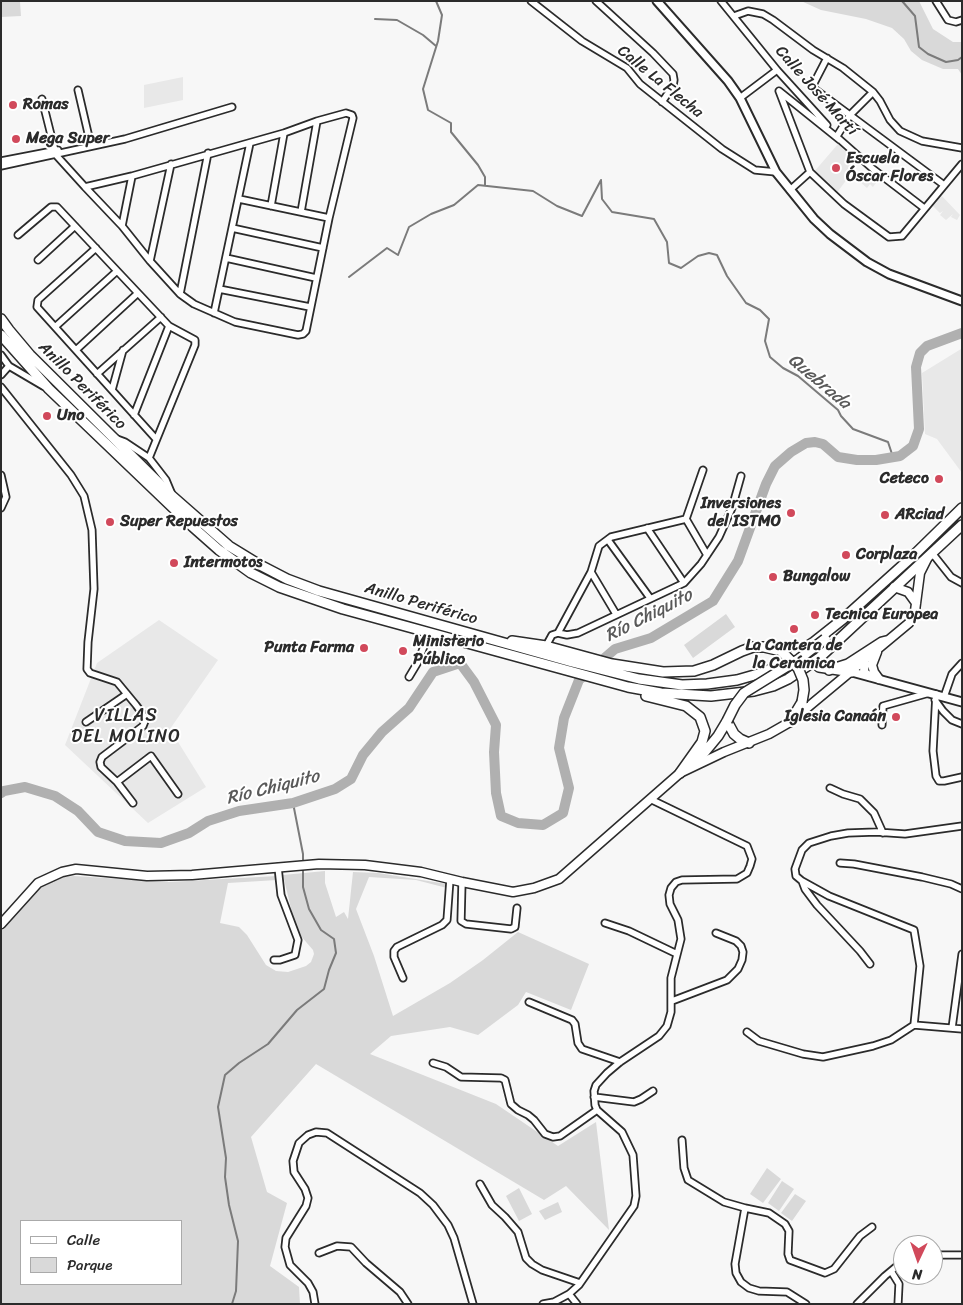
<!DOCTYPE html>
<html>
<head>
<meta charset="utf-8">
<style>
	body { margin:0 }
	#map { position:relative; width:963px; height:1305px; overflow:hidden; background:#f7f7f7; font-family:Sriracha,sans-serif }
	canvas { display:block }
	.frame { position:absolute; inset:0; border:2px solid #2b2b2b; pointer-events:none }
	.legend { position:absolute; left:20px; top:1220px; width:162px; height:65px; box-sizing:border-box; background:#fff; border:1px solid #aaa; margin:0; padding:6px 9px; list-style:none; font-size:15px; color:#2b2b2b }
	.legend li { display:flex; align-items:center; gap:10px; height:25px }
	.legend b { width:25px; border:1px solid #aaa }
	.north { position:absolute; left:893px; top:1235px; width:50px; height:50px; box-sizing:border-box; background:#fff; border:1px solid #aaa; border-radius:50%; rotate:183deg; font-size:14px; font-weight:700; line-height:20px; text-align:center; color:#2b2b2b }
	.north::after { content:''; display:block; margin:auto; width:18px; height:22px; background:#d1495b; clip-path:polygon(50% 0,100% 100%,50% 72%,0 100%) }
</style>
</head>
<body>
<div id="map">
<canvas width="963" height="1305"></canvas>
<div class="frame"></div>
<ul class="legend">
<li><b style="height:6px;background:#fff"></b>Calle</li>
<li><b style="height:14px;background:#d9d9d9"></b>Parque</li>
</ul>
<div class="north">N</div>
</div>
<script>
const context = document.querySelector('canvas').getContext('2d');
context.lineJoin = 'round';
function fillPath(path, color) { context.fillStyle = color; context.fill(path, 'evenodd'); }
const poly = rows => new Path2D(rows.map(r => 'M' + r).join(''));
function stroke(path, color, width, dash) { context.strokeStyle = color; context.lineWidth = width; context.lineCap = dash ? 'butt' : 'round'; context.setLineDash(dash || []); context.stroke(path); }
function label(font, color, halo, rows, align = 'center') {
  context.font = font + ' Sriracha,sans-serif'; context.lineWidth = 4; context.setLineDash([]); context.textBaseline = 'middle'; context.strokeStyle = halo; context.fillStyle = color; for (const [text, x, y, turn = 0] of rows) {
    context.save(); context.translate(x, y); context.rotate((+turn || 0) * Math.PI / 180); context.textAlign = isNaN(turn) ? turn : align; if (halo) context.strokeText(text, 0, 0); context.fillText(text, 0, 0); context.restore();
  }
}
fillPath(poly([
	[183,77,183,100,144,108,144,85],
	[838,144,859,163,836,194,813,173],
	[865,172,870,176,871,175,878,180,873,187,870,184,867,188,857,179,861,175,865,179,864,181,865,182,867,178,863,175],
	[940,194,960,215,957,220,951,217,953,214,946,220,940,215,943,211,940,213,931,204],
	[961,349,962,350,962,473,937,439,925,434,922,373],
	[159,620,218,660,170,729,206,787,148,823,65,745,97,663]
]), '#e8e8e8');
fillPath(poly([
	[801,1,919,1,933,29,953,42,962,42,962,75,958,69,943,69,922,60,911,51,904,39,892,28,866,19,821,10],
	[1,2,20,2,21,16,1,17],
	[726,614,735,627,693,658,684,645],
	[325,871,325,883,336,917,344,912,348,919,353,872,378,873,447,884,447,888,416,880,369,877,356,909,374,956,393,1016,450,983,483,960,518,932,589,964,571,1010,526,992,518,1005,478,1035,450,1027,391,1036,370,1054,496,1104,558,1146,596,1122,609,1230,566,1186,544,1200,316,1064,251,1137,267,1192,287,1203,270,1266,299,1287,300,1304,1,1304,1,930,39,887,53,880,62,877,74,876,169,882,277,876,277,880,228,883,220,923,239,927,247,935,266,965,276,971,288,972,306,966,311,962,314,954,313,950,300,935,294,921,283,875],
	[21,1221,181,1221,181,1284,21,1284],
	[767,1168,781,1179,763,1203,750,1194],
	[782,1181,794,1189,779,1211,768,1203],
	[519,1188,532,1214,519,1221,506,1196],
	[795,1194,806,1201,792,1221,781,1213],
	[558,1202,562,1212,545,1220,539,1211]
]), '#d9d9d9');
stroke(poly([
	[436,1,442,15,438,41,423,89,428,110,451,123,451,132,478,165,485,177,485,185],
	[902,1,915,16,919,47,928,54,946,62,958,60,962,57],
	[375,19,397,20,423,35,436,46],
	[349,277,387,248,398,255,409,227,431,214,454,205,478,185,533,191,557,206,582,216,601,180,602,199,612,212,654,219,667,242,669,263,681,268,698,256,709,253,717,255,727,276,746,303,760,310,769,319,765,341,770,357,783,368,798,376,838,410,841,416,853,429,888,442,893,457],
	[293,803,303,854,303,862],
	[232,1304,236,1291,238,1241,229,1205,225,1177,226,1158,218,1107,225,1075,239,1063,268,1044,297,1010,324,989,329,970,336,953,334,939,321,930,309,909,303,887,303,869]
]), '#7b7b7b', 2);
stroke(poly([
	[1,793,4,791,25,787,55,796,78,811,98,832,125,841,161,843,189,833,208,821,239,811,293,803,335,789,351,779,363,755,382,732,409,708,433,672,460,663,474,682,496,725,494,752,496,793,501,816,518,823,543,825,563,813,569,788,559,748,564,718,579,680,615,649,651,638,713,601,738,561,766,484,775,466,791,452,806,443,815,442,823,444,838,457,857,460,876,460,900,456,913,446,919,429,916,367,920,353,927,346,962,333]
]), '#b0b0b0', 10);
const minor = poly([
	[531,1,582,41,627,68,640,84,722,149,755,170,776,172],
	[596,1,653,53,673,74,674,80,673,86,662,102],
	[721,1,777,70,827,125],
	[936,1,948,20,956,22,962,20],
	[734,16,748,11,763,14,773,20,813,50,843,68,873,92,880,101,890,120,900,131,922,141,962,148],
	[827,58,812,87,944,185],
	[78,90,91,146],
	[740,98,777,70],
	[42,99,56,155,85,187,122,226,150,261,180,294,194,304,235,322,298,335,303,334,306,331,329,218,353,118,352,115,346,113,317,121,284,133,132,176,85,187],
	[837,136,850,115,873,92],
	[838,138,873,169,924,208],
	[840,140,779,91,810,172,844,204,889,237,902,236,962,164],
	[1,161,58,150],
	[1,166,125,139,232,107],
	[790,190,810,172],
	[239,199,329,218],
	[271,206,284,133],
	[301,212,317,121],
	[122,226,132,176],
	[232,228,323,248],
	[18,235,51,207,57,207,169,326,195,340,195,345,149,458],
	[96,248,38,300,37,307,156,439],
	[226,258,316,278],
	[38,260,75,226],
	[150,261,171,164],
	[219,289,310,307],
	[180,294,208,153],
	[214,313,250,143],
	[55,327,117,271],
	[76,350,138,293],
	[1,355,9,366,43,386],
	[97,374,161,317],
	[1,375,9,366],
	[1,387,71,475,84,496,92,530,94,589,88,642,87,669,90,673,117,682,136,705,144,716,145,721,143,726,102,757,100,762,101,767,117,782,133,803],
	[112,390,123,350],
	[134,415,169,326],
	[117,439,125,442,149,458,166,480,171,492],
	[1,475,6,497,1,508],
	[686,519,707,555],
	[647,528,684,583],
	[608,540,650,598],
	[932,553,951,577,962,583],
	[591,572,616,614],
	[558,633,567,635,578,633,684,583,701,564,719,537,732,508,741,476],
	[546,646,552,635,558,633,591,572,599,546,611,537,686,519,703,470],
	[409,677,418,662,429,633],
	[936,694,933,751,936,776,939,781,944,781,962,777],
	[944,697,952,674,962,663],
	[935,700,943,711,952,720,962,724],
	[86,722,127,694],
	[882,725,883,706,929,693],
	[117,782,151,756,178,794],
	[830,788,843,794,860,799,874,813,883,833],
	[840,863,854,864,922,877,951,884,962,889],
	[802,881,805,889,817,905,860,951,870,964],
	[462,882,461,921,466,924,511,929,515,927,517,908],
	[605,923,629,931,677,954],
	[274,960,280,960,295,955,298,940,281,895,278,867],
	[403,978,394,957,394,951,397,947,442,925,447,920,450,879],
	[672,1001,727,980,738,969,742,960,743,952,741,946,736,941,716,933],
	[529,1002,572,1020,575,1024,578,1043,582,1049,620,1062],
	[914,1025,920,966,914,930,829,896,802,881,796,876,795,869,802,850,809,843,831,836,848,833,876,832,905,834,962,826],
	[952,1028,962,954],
	[747,1032,759,1041,803,1054,823,1057,873,1046,891,1040,914,1025,962,1029],
	[433,1063,446,1067,461,1077,501,1078,505,1080,511,1104,518,1110,528,1115,534,1120,545,1134,553,1137,560,1136,597,1110],
	[594,1097,634,1102,641,1099,653,1091],
	[682,1140,684,1168,688,1180,724,1202,745,1208],
	[480,1184,492,1205,505,1217,518,1232,526,1258,532,1264,542,1270,580,1283],
	[319,1253,337,1246,351,1247,366,1263,400,1292,408,1304],
	[933,1255,962,1255],
	[891,1271,899,1284,898,1304],
	[569,1294,577,1304],
	[315,1304,313,1292,308,1283,290,1265,285,1247,286,1238,306,1206,308,1198,305,1189,294,1172,293,1161,299,1143,308,1135,316,1132,327,1133,420,1193,433,1205,448,1225,454,1238,473,1304],
	[543,1304,554,1302,569,1294,579,1285,634,1206,636,1196,633,1155,622,1132,597,1110,595,1105,594,1091,596,1085,607,1073,620,1062,659,1036,667,1026,671,1012,671,978,681,939,678,920,670,904,669,895,671,888,676,882,682,880,737,879,747,873,750,866,752,859,747,846,650,799],
	[806,1304,787,1292,759,1291,749,1288,741,1282,736,1273,735,1264,745,1208,769,1213,785,1224,789,1231,788,1254,790,1260,825,1273,834,1269,860,1236,872,1227],
	[857,1304,885,1276,903,1261]
]);
const tertiary = poly([
	[657,1,728,81,740,98,776,172,814,219,830,234,867,262,889,274,962,301],
	[852,672,962,702]
]);
const secondary = poly([
	[894,587,908,592,916,603],
	[877,652,872,665,874,672,879,679],
	[865,659,864,672,869,676],
	[1,924,38,883,62,872,76,869,147,876,192,875,319,864,365,865,421,872,462,882,513,892,534,888,559,879,680,773,724,752,769,734,790,722,909,623,915,611,920,573,927,559]
]);
const trunk = poly([
	[1,319,9,330,30,355,172,496,229,546,260,565,287,579,319,591,572,662,639,679,682,685,707,684,737,680,765,672,782,663,814,642,843,619,913,556,962,508],
	[1,335,49,389,193,527,219,550,251,573,279,587,343,609,628,687,661,693,711,696,754,691,773,686,788,679,819,658,962,525],
	[512,641,546,646,612,664,663,672,694,671,713,665,742,651,753,647,764,647,781,651],
	[819,667,852,672],
	[829,670,848,664,882,642,886,641],
	[646,696,686,706,700,717,705,731,702,742,680,773],
	[727,721,734,734,740,739,749,743],
	[790,722,802,702],
	[693,762,704,753,718,736,727,721]
]);
stroke(minor, '#2b2b2b', 9);
stroke(tertiary, '#2b2b2b', 11);
stroke(secondary, '#2b2b2b', 11);
stroke(trunk, '#2b2b2b', 12);
stroke(minor, '#fff', 5.5);
stroke(tertiary, '#fff', 7);
stroke(secondary, '#fff', 8);
stroke(trunk, '#fff', 9);
const trunkBridge = poly([
	[781,651,798,668,803,680,804,690,802,702],
	[727,721,735,705,744,693,799,659,825,639]
]);
stroke(trunkBridge, '#2b2b2b', 12, []);
stroke(trunkBridge, '#fff', 9);
for (const [x, y, r, color] of [
	[13,105,5,"#d1495b"],
	[16,139,5,"#d1495b"],
	[836,168,5,"#d1495b"],
	[47,416,5,"#d1495b"],
	[939,479,5,"#d1495b"],
	[791,513,5,"#d1495b"],
	[885,515,5,"#d1495b"],
	[110,522,5,"#d1495b"],
	[846,555,5,"#d1495b"],
	[174,563,5,"#d1495b"],
	[773,577,5,"#d1495b"],
	[815,615,5,"#d1495b"],
	[794,629,5,"#d1495b"],
	[364,648,5,"#d1495b"],
	[403,651,5,"#d1495b"],
	[896,717,5,"#d1495b"]
]) { const dot = new Path2D(); dot.arc(x, y, r, 0, 2 * Math.PI); context.fillStyle = color; context.fill(dot); stroke(dot, '#fff', 2); }
label('16px', '#2b2b2b', '#fff', [
	["Calle La Flecha",660,82,39],
	["Calle José Martí",816,91,48],
	["Anillo Periférico",82,386,45],
	["Anillo Periférico",421,604,16]
]);
label('bold 16px', '#2b2b2b', '#fff', [
	["Romas",23,105],
	["Mega Super",26,139],
	["Escuela",846,159],
	["Óscar Flores",846,177],
	["Uno",57,416],
	["Ceteco",929,479,"right"],
	["Inversiones",781,504,"right"],
	["del ISTMO",781,522,"right"],
	["ARciad",895,515],
	["Super Repuestos",120,522],
	["Corplaza",856,555],
	["Intermotos",184,563],
	["Bungalow",783,577],
	["Tecnica Europea",825,615],
	["Ministerio",413,642],
	["Público",413,660],
	["La Cantera de",794,646,"center"],
	["la Cerámica",794,664,"center"],
	["Punta Farma",354,648,"right"],
	["Iglesia Canaán",886,717,"right"]
], 'left');
label('italic 18px', '#5a5a5a', '#fff', [
	["Quebrada",819,382,40],
	["Río Chiquito",649,616,-27],
	["Río Chiquito",273,788,-14]
]);
context.letterSpacing = '1px';
label('18px', '#2b2b2b', '#fff', [
	["VILLAS",126,716],
	["DEL MOLINO",126,737]
]);
context.letterSpacing = '0px';
</script>
</body>
</html>
